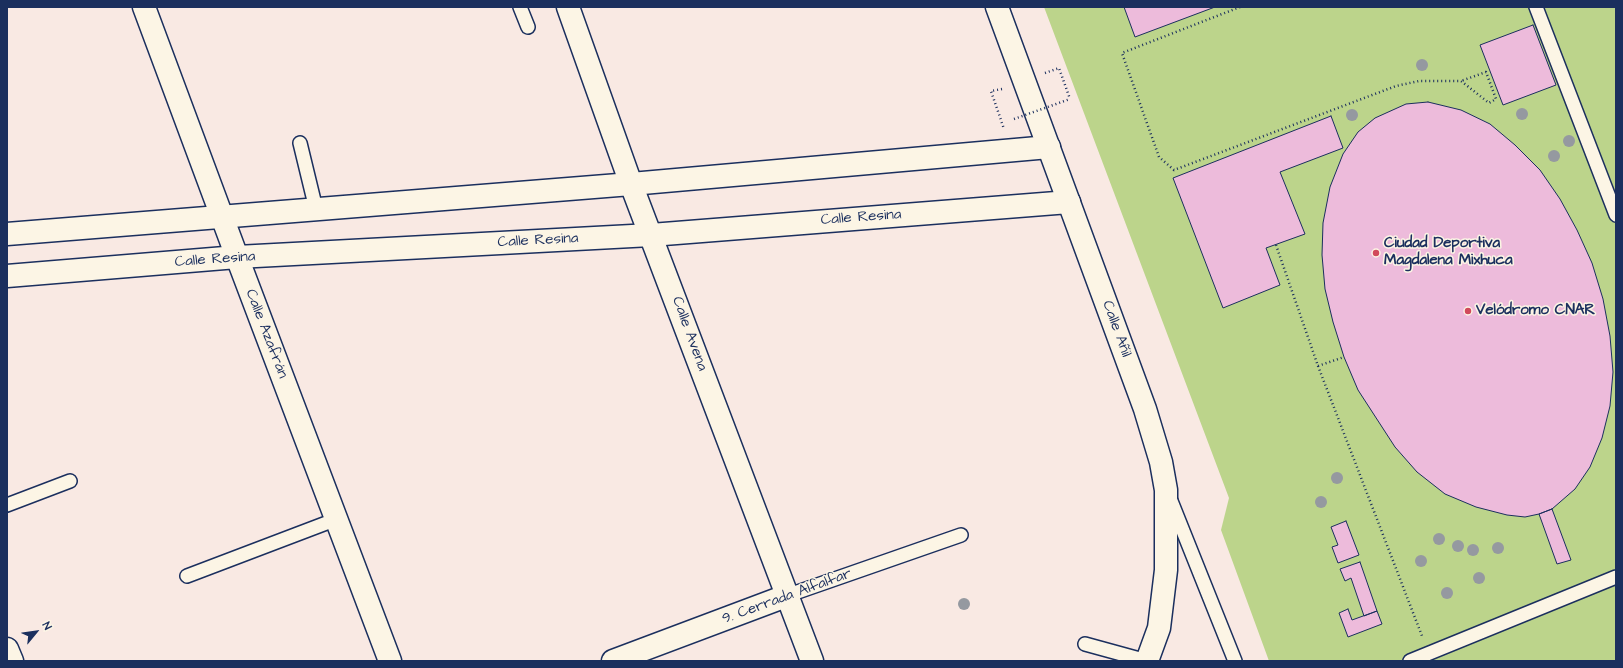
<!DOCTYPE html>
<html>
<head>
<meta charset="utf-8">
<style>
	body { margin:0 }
	#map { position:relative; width:1623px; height:668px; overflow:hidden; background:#f9e9e3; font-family:"Architects Daughter",sans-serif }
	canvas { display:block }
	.frame { position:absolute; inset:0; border:8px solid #1b2f5e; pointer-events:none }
	.north { position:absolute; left:16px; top:612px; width:40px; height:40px; -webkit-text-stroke:3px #fcf5e5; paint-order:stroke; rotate:61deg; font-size:11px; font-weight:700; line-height:16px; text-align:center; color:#1b2f5e }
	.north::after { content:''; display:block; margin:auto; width:14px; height:18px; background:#1b2f5e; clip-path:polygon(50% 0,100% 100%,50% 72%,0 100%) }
</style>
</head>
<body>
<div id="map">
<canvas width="1623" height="668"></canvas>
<div class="frame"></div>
<div class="north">N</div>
</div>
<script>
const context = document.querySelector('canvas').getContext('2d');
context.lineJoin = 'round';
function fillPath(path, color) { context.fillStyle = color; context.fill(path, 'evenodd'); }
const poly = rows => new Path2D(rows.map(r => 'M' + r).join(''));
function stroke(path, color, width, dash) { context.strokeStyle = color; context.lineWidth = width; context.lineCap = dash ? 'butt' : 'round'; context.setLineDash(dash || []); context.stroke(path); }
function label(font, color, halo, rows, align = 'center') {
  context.font = font + ' "Architects Daughter",sans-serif'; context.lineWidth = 3; context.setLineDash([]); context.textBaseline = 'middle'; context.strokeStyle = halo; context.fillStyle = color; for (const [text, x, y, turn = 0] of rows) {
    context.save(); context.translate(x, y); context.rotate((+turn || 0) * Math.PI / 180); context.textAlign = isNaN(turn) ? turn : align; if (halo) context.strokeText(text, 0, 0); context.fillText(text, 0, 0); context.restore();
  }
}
fillPath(poly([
	[1044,7,1616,7,1616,661,1269,661,1221,530,1229,498]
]), '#bcd48b');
const building = poly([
	[1124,7,1215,7,1135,37,1124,7],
	[1533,25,1556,85,1503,105,1480,45,1533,25],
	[1428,102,1461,110,1490,124,1515,145,1540,170,1560,199,1577,230,1592,263,1603,299,1610,336,1613,372,1610,406,1602,438,1590,467,1575,489,1552,509,1539,514,1525,517,1507,515,1476,507,1445,494,1417,472,1395,447,1358,390,1344,357,1333,322,1325,289,1322,255,1323,223,1330,187,1343,154,1358,132,1375,118,1406,104,1428,102],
	[1331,116,1343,148,1280,172,1305,234,1266,248,1280,285,1223,308,1173,178,1331,116],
	[1552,509,1571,560,1557,564,1539,514,1552,509],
	[1346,521,1359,555,1338,563,1332,547,1338,545,1331,527,1346,521],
	[1360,562,1377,611,1364,616,1351,578,1345,581,1340,569,1360,562],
	[1348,609,1352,620,1377,611,1382,624,1348,637,1339,613,1348,609]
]);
fillPath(building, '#edbbdb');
stroke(building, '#1b2f5e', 1);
const service = poly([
	[520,7,528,27],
	[1536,7,1616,215],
	[300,143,316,209],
	[1171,501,1235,661],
	[7,505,70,481],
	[187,576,337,519],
	[786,596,961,535],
	[1085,644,1147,661],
	[1410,661,1616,577]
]);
const minor = poly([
	[144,7,237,257,390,661],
	[568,7,631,184,812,661],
	[7,649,12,661],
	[613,661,786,596]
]);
const tertiary = poly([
	[7,234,631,184,1049,147],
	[7,276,237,257,651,235,1069,202]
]);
const primary = poly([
	[997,7,1145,409,1161,462,1166,490,1166,570,1159,628,1147,661]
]);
stroke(service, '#1b2f5e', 16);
stroke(minor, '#1b2f5e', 25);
stroke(tertiary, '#1b2f5e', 25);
stroke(primary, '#1b2f5e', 25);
stroke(poly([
	[1240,7,1122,53,1159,157,1174,170,1396,86,1419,81,1461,81,1489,103,1496,99,1486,72,1461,81],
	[1045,73,1059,68,1070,99],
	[1002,89,991,91,1004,129],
	[1276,245,1318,366,1422,636],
	[1318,366,1344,357]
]), '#1b2f5e', 2.5, [1, 3]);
stroke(service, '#fcf5e5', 13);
stroke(minor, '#fcf5e5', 22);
stroke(tertiary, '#fcf5e5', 22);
stroke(primary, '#fcf5e5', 22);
stroke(poly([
	[1014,119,1070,99]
]), '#1b2f5e', 2.5, [1, 3]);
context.fillStyle = '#9599a0';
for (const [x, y] of [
	[1422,65],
	[1522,114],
	[1352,115],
	[1569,141],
	[1554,156],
	[1337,478],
	[1321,502],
	[1439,539],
	[1458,546],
	[1498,548],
	[1473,550],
	[1421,561],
	[1479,578],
	[1447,593],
	[964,604]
]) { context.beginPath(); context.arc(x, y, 6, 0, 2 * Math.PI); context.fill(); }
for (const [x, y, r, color] of [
	[1376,253,4,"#d1495b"],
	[1468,311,4,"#d1495b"]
]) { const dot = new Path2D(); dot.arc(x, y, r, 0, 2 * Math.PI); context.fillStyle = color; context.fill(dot); stroke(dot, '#fcf5e5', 1.5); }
label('15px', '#1b2f5e', '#fcf5e5', [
	["Calle Resina",861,218,-4],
	["Calle Resina",538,241,-3],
	["Calle Resina",215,260,-4],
	["Calle Añil",1116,329,70],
	["Calle Azafrán",266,334,69],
	["Calle Avena",689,334,70],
	["9. Cerrada Alfalfar",787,597,-20]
]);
label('bold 15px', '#1b2f5e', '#fcf5e5', [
	["Ciudad Deportiva",1384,244],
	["Magdalena Mixhuca",1384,261],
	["Velódromo CNAR",1476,311]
], 'left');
</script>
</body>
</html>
